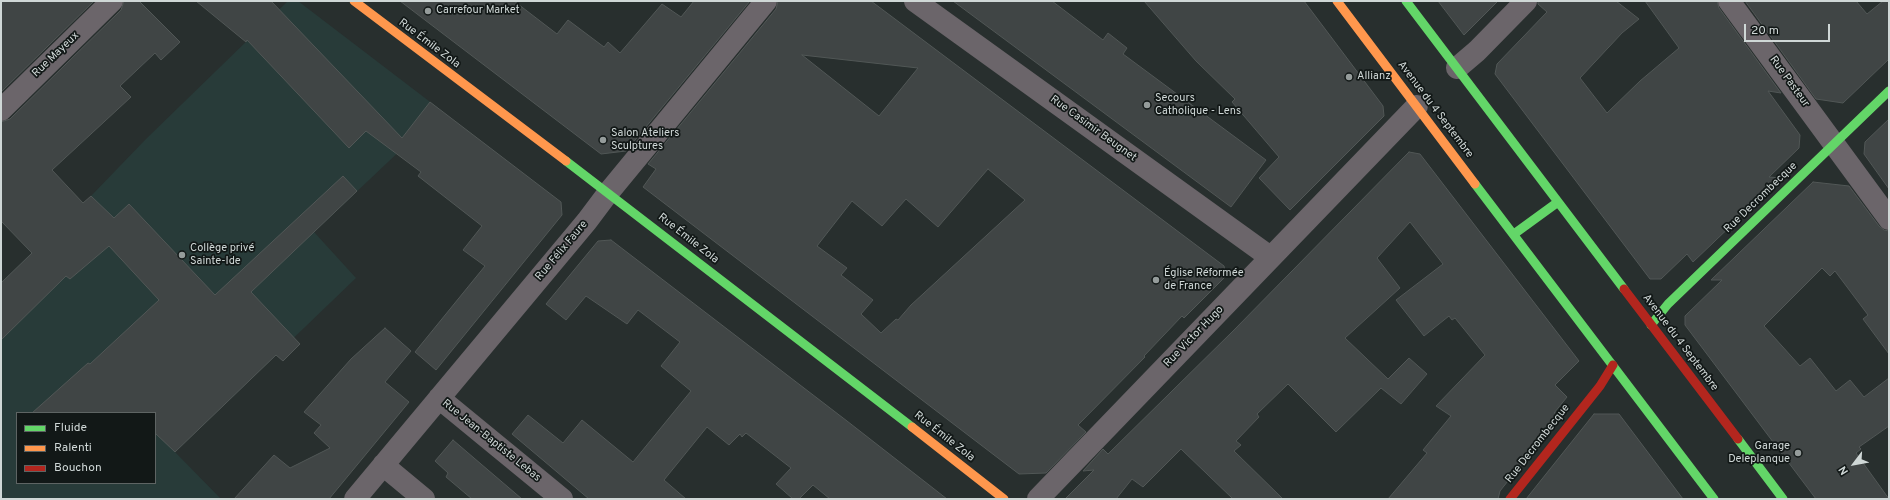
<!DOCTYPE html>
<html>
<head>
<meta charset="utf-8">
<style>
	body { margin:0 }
	#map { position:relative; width:1890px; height:500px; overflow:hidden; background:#282f2e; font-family:Overpass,sans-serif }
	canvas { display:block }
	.frame { position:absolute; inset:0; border:2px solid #cfd7d6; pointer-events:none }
	.legend { position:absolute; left:16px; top:412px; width:140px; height:72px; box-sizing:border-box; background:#121817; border:1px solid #5e6463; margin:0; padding:5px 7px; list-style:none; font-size:12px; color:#cfd7d6 }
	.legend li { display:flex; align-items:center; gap:8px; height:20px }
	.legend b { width:20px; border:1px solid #5e6463 }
	.north { position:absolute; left:1834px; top:444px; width:40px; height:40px; -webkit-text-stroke:3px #121817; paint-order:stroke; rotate:238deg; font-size:11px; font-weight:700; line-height:16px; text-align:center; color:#cfd7d6 }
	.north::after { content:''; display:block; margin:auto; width:14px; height:18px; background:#cfd7d6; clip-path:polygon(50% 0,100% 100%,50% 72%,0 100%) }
	.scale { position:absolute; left:1744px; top:24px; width:86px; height:18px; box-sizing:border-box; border:2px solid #cfd7d6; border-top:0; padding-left:5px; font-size:12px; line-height:14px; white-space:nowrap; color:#cfd7d6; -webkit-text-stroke:3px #121817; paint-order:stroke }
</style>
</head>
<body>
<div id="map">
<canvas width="1890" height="500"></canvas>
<div class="frame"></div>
<ul class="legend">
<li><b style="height:5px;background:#63d668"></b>Fluide</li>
<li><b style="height:5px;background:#ff974d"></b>Ralenti</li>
<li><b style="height:5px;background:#b3261e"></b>Bouchon</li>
</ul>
<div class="north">N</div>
<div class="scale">20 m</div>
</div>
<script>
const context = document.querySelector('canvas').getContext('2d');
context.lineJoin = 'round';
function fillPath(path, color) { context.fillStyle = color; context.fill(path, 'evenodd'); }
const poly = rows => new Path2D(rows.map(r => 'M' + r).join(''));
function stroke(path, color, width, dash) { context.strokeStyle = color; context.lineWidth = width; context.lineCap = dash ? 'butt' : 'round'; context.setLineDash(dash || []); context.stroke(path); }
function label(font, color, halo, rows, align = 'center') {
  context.font = font + ' Overpass,sans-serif'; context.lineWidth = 3.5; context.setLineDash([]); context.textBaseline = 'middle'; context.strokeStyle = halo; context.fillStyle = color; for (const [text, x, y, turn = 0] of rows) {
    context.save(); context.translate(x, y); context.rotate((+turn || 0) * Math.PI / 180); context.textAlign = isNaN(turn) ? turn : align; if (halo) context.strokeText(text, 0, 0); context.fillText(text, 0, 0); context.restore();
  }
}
fillPath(poly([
	[288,1,298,1,442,111,314,232,356,278,175,452,221,499,1,499,1,283,91,196,146,139],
	[17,413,155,413,155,483,17,483]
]), '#283b39');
const building = poly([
	[1,1,94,1,1,92,1,1],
	[124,1,139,1,180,42,161,60,155,53,120,86,131,97,52,170,83,203,91,196,114,218,129,204,215,295,343,176,357,191,251,292,300,344,283,361,276,355,175,452,155,433,155,413,32,413,88,363,90,364,159,300,109,246,70,279,66,276,1,340,1,283,32,253,1,221,1,122,10,119,121,10,124,1],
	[196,1,271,1,402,138,430,102,561,202,562,215,436,370,415,352,485,266,463,250,482,226,418,176,421,172,366,131,349,148,247,40,246,42,196,1],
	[400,1,514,1,557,34,568,20,604,47,608,42,620,53,662,4,681,17,694,1,750,1,626,151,601,154,400,1],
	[778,1,871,1,1224,266,1226,276,1184,318,1182,316,1144,356,1145,357,1078,425,1086,432,1046,473,1019,474,643,187,656,169,648,164,776,9,778,1],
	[802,55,918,68,879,116,802,55],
	[988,169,1025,200,911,305,898,320,896,319,881,333,861,314,873,300,841,275,847,268,817,246,852,201,882,226,906,199,938,227,988,169],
	[953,1,1052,1,1103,40,1108,33,1127,48,1123,54,1266,160,1231,207,953,1],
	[1144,1,1304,1,1383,106,1384,116,1290,210,1259,178,1279,157,1232,102,1235,99,1196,61,1144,1],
	[1438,1,1498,1,1464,35,1438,1],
	[1538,1,1616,1,1639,19,1622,33,1580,78,1607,113,1640,81,1679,48,1645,1,1717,1,1719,8,1781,93,1768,91,1800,135,1799,148,1769,177,1781,178,1693,262,1687,254,1661,279,1650,279,1495,74,1497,64,1547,12,1538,4,1538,1],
	[1745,1,1856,1,1867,14,1883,1,1889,1,1889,59,1843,103,1816,99,1745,1],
	[1889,119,1889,189,1864,154,1865,142,1889,119],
	[1409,152,1420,154,1579,361,1555,385,1567,397,1554,413,1562,413,1500,491,1498,499,1388,499,1427,453,1423,450,1451,416,1436,406,1485,355,1455,318,1452,320,1449,316,1424,336,1396,300,1443,264,1410,222,1377,258,1400,288,1345,338,1388,379,1409,358,1427,374,1401,404,1381,388,1336,432,1288,384,1257,414,1259,417,1236,441,1241,445,1234,451,1283,499,1233,499,1181,449,1143,487,1132,479,1116,499,1065,499,1094,470,1083,471,1103,449,1108,454,1233,331,1409,152],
	[1813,182,1849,186,1879,226,1884,230,1889,231,1889,354,1863,319,1868,315,1835,271,1830,276,1822,268,1764,326,1800,366,1810,358,1836,391,1850,380,1864,397,1889,378,1889,426,1859,447,1861,449,1856,453,1889,499,1816,499,1685,325,1685,316,1722,280,1711,280,1813,182],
	[611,240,847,421,947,499,830,499,813,485,799,499,793,499,776,484,791,468,746,433,742,437,740,434,729,445,707,427,664,480,686,499,589,499,512,434,528,415,563,443,582,420,633,462,691,391,661,366,680,342,638,310,627,324,586,296,566,320,546,304,598,241,611,240],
	[385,328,411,351,385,382,409,402,329,499,234,499,274,455,290,468,330,448,314,433,321,425,304,412,351,359,385,328],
	[1594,414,1619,414,1683,499,1526,499,1594,414],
	[453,440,481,464,522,499,472,499,446,477,448,473,435,461,453,440]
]);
fillPath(building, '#404545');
stroke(building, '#515756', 1);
stroke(poly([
	[915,1,1270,257],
	[1729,1,1889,219],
	[1457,68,1477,51,1526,1],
	[1,110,112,1],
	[439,398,562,499],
	[383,465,424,499],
	[355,499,587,221,608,193,766,1],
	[1038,499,1417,106]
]), '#6b656a', 22);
stroke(poly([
	[1406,1,1624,289],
	[566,161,912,427],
	[1475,184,1714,499],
	[1514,234,1558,202],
	[1651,325,1668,304,1889,91],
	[1738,439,1783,499]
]), '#63d668', 9);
stroke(poly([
	[354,1,566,161],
	[1337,1,1475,184],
	[912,427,1004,499]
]), '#ff974d', 9);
stroke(poly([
	[1624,289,1738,439],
	[1510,499,1600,386,1613,365]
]), '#b3261e', 9);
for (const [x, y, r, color] of [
	[428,11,4,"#959c9b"],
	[1349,77,4,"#959c9b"],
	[1147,105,4,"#959c9b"],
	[603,140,4,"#959c9b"],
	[182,255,4,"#959c9b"],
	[1156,280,4,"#959c9b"],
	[1798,453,4,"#959c9b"]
]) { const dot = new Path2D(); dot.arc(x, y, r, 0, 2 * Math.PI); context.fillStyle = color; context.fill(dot); stroke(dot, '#121817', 1.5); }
label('11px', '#cfd7d6', '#121817', [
	["Carrefour Market",436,11],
	["Allianz",1357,77],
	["Secours",1155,99],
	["Catholique - Lens",1155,112],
	["Salon Ateliers",611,134],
	["Sculptures",611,147],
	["Collège privé",190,249],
	["Sainte-Ide",190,262],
	["Église Réformée",1164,274],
	["de France",1164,287],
	["Garage",1790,447,"right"],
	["Deleplanque",1790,460,"right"]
], 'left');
label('11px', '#cfd7d6', '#121817', [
	["Rue Émile Zola",429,44,37],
	["Rue Mayeux",56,55,-44],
	["Rue Pasteur",1789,82,54],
	["Avenue du 4 Septembre",1435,110,53],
	["Rue Casimir Beugnet",1093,129,36],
	["Rue Decrombecque",1761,198,-44],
	["Rue Émile Zola",688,239,38],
	["Rue Félix Faure",562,251,-50],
	["Rue Victor Hugo",1194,337,-46],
	["Avenue du 4 Septembre",1680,343,53],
	["Rue Émile Zola",944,437,38],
	["Rue Jean-Baptiste Lebas",491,441,39],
	["Rue Decrombecque",1538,444,-52]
]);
</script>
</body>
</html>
